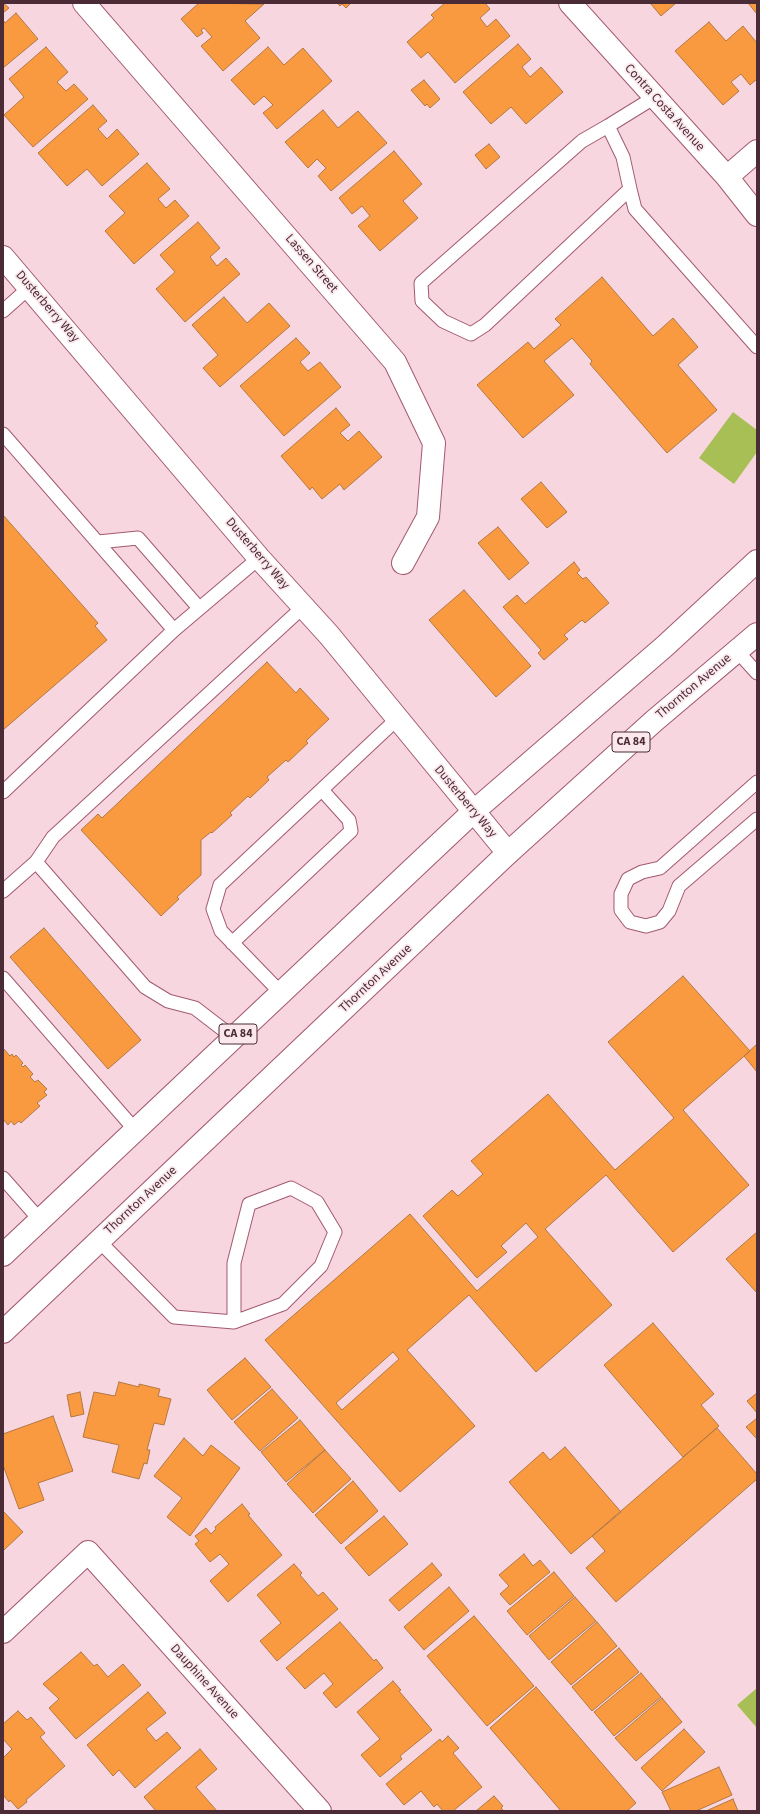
<!DOCTYPE html>
<html>
<head>
<meta charset="utf-8">
<style>
	body { margin:0 }
	#map { position:relative; width:760px; height:1814px; overflow:hidden; background:#f8d6df; font-family:"Source Sans 3",sans-serif }
	canvas { display:block }
	.frame { position:absolute; inset:0; border:4px solid #4b2b35; pointer-events:none }
</style>
</head>
<body>
<div id="map">
<canvas width="760" height="1814"></canvas>
<div class="frame"></div>
</div>
<script>
const context = document.querySelector('canvas').getContext('2d');
context.lineJoin = 'round';
function fillPath(path, color) { context.fillStyle = color; context.fill(path, 'evenodd'); }
const poly = rows => new Path2D(rows.map(r => 'M' + r).join(''));
function stroke(path, color, width, dash) { context.strokeStyle = color; context.lineWidth = width; context.lineCap = dash ? 'butt' : 'round'; context.setLineDash(dash || []); context.stroke(path); }
function label(font, color, halo, rows, align = 'center') {
  context.font = font + ' "Source Sans 3",sans-serif'; context.lineWidth = 3.5; context.setLineDash([]); context.textBaseline = 'middle'; context.strokeStyle = halo; context.fillStyle = color; for (const [text, x, y, turn = 0] of rows) {
    context.save(); context.translate(x, y); context.rotate((+turn || 0) * Math.PI / 180); context.textAlign = isNaN(turn) ? turn : align; if (halo) context.strokeText(text, 0, 0); context.fillText(text, 0, 0); context.restore();
  }
}
fillPath(poly([
	[733,412,757,430,757,452,734,484,699,458],
	[757,1688,757,1728,737,1705]
]), '#a8bf56');
const building = poly([
	[3,3,9,8,3,13,3,3],
	[199,3,264,4,245,21,260,38,223,71,201,46,212,37,204,28,201,30,203,33,197,37,181,19,199,3],
	[337,3,351,3,346,8,342,4,340,6,337,3],
	[445,3,485,3,490,9,480,18,487,27,496,19,510,36,455,83,428,52,421,58,407,42,434,18,431,15,445,3],
	[650,3,676,3,661,16,650,3],
	[748,3,757,3,757,14,748,3],
	[16,13,38,39,3,68,3,20,5,23,16,13],
	[709,22,726,41,743,26,757,43,757,79,750,85,741,74,731,82,739,91,723,105,675,51,709,22],
	[518,44,531,59,522,67,530,77,541,67,563,92,526,124,511,107,491,124,463,92,518,44],
	[46,47,68,72,57,82,66,91,74,84,88,99,33,147,4,115,24,97,9,79,46,47],
	[268,47,284,65,303,48,332,81,277,129,263,113,273,105,264,96,254,105,231,80,268,47],
	[424,80,440,99,430,108,427,104,425,106,411,90,424,80],
	[93,105,107,121,98,129,107,139,117,129,139,154,102,186,87,169,67,186,38,153,93,105],
	[323,110,338,128,358,111,387,143,331,191,318,176,326,168,317,159,308,168,285,142,323,110],
	[489,144,500,157,486,169,475,155,489,144],
	[394,151,422,184,403,201,418,218,380,251,358,226,370,216,362,206,352,214,339,198,394,151],
	[147,163,170,189,158,199,166,208,175,200,189,216,134,264,105,231,125,213,109,196,147,163],
	[198,222,220,248,210,257,217,266,226,258,240,274,185,322,156,289,175,272,160,255,198,222],
	[602,277,653,336,673,318,698,347,678,365,717,410,667,453,590,364,592,361,572,338,544,361,574,395,523,438,477,385,528,342,534,349,561,325,555,319,602,277],
	[224,297,247,323,269,303,290,326,220,387,203,368,218,355,192,325,224,297],
	[296,338,310,353,300,362,308,371,320,362,341,387,284,436,240,386,296,338],
	[336,408,350,425,340,433,348,441,359,431,382,457,344,490,340,484,322,499,312,487,310,490,281,456,336,408],
	[541,482,567,512,547,528,521,499,541,482],
	[3,515,98,623,95,626,107,640,3,730,3,515],
	[498,527,529,563,509,580,478,543,498,527],
	[574,562,580,570,577,573,583,579,586,577,609,603,585,623,582,620,564,635,568,639,544,660,538,653,541,650,503,607,517,595,525,604,574,562],
	[464,590,531,666,496,697,429,620,464,590],
	[267,662,296,693,300,688,329,719,306,741,308,743,288,762,286,760,267,777,269,780,250,798,248,796,230,813,232,815,212,833,211,832,201,840,201,875,177,897,179,899,161,916,81,830,98,814,102,818,267,662],
	[44,928,141,1040,108,1069,10,957,44,928],
	[683,976,750,1051,683,1110,749,1185,673,1252,606,1175,545,1229,612,1305,536,1372,469,1295,407,1350,475,1426,400,1492,265,1340,410,1214,477,1291,538,1237,526,1223,501,1246,507,1252,477,1278,423,1216,452,1190,458,1196,483,1174,471,1161,548,1094,615,1170,674,1118,608,1042,683,976],
	[393,1352,399,1359,342,1410,336,1403,393,1352],
	[757,1044,757,1072,744,1056,757,1044],
	[3,1048,10,1056,12,1054,14,1057,16,1055,23,1063,21,1065,23,1067,25,1065,33,1074,30,1077,35,1082,38,1080,47,1089,44,1092,47,1095,37,1103,40,1106,21,1123,19,1121,14,1125,11,1121,8,1125,3,1119,3,1048],
	[757,1232,757,1293,726,1259,757,1232],
	[653,1323,714,1394,701,1405,719,1426,683,1457,604,1365,653,1323],
	[245,1358,271,1387,232,1420,207,1390,245,1358],
	[119,1382,139,1387,139,1384,160,1389,158,1396,171,1399,164,1425,154,1423,147,1450,150,1450,147,1464,144,1463,139,1479,112,1472,119,1445,83,1437,94,1392,115,1396,119,1382],
	[272,1389,298,1418,260,1451,234,1422,272,1389],
	[80,1392,84,1414,71,1417,67,1395,80,1392],
	[757,1393,757,1413,747,1401,757,1393],
	[53,1416,73,1471,38,1483,44,1500,19,1509,3,1465,3,1434,53,1416],
	[757,1418,757,1439,746,1427,757,1418],
	[300,1420,325,1450,286,1482,261,1452,300,1420],
	[717,1428,757,1474,757,1479,616,1602,586,1568,605,1551,592,1536,717,1428],
	[184,1438,203,1456,211,1445,240,1468,190,1536,167,1517,182,1498,154,1476,184,1438],
	[565,1447,621,1512,571,1554,509,1482,543,1452,550,1460,565,1447],
	[325,1450,351,1479,313,1513,287,1484,325,1450],
	[353,1481,378,1511,341,1544,315,1515,353,1481],
	[242,1504,250,1514,248,1515,282,1555,228,1602,210,1581,229,1564,220,1554,210,1562,195,1544,199,1541,195,1536,206,1528,211,1534,216,1529,215,1527,242,1504],
	[3,1511,23,1532,4,1550,3,1549,3,1511],
	[384,1516,408,1544,369,1576,345,1548,384,1516],
	[524,1554,533,1566,540,1560,550,1572,510,1605,500,1594,509,1586,499,1575,524,1554],
	[432,1563,442,1575,399,1611,389,1600,432,1563],
	[294,1564,302,1573,300,1575,318,1596,323,1592,338,1609,277,1661,260,1641,281,1623,257,1595,294,1564],
	[554,1572,574,1596,527,1635,507,1611,554,1572],
	[449,1587,469,1611,424,1650,404,1627,449,1587],
	[575,1597,596,1621,549,1660,529,1636,575,1597],
	[474,1616,534,1686,487,1726,427,1656,474,1616],
	[340,1622,374,1661,376,1659,383,1668,336,1708,323,1693,333,1684,324,1673,305,1689,286,1668,340,1622],
	[597,1622,617,1646,571,1685,551,1662,597,1622],
	[619,1648,639,1672,592,1711,572,1687,619,1648],
	[81,1652,94,1666,97,1664,108,1677,123,1664,141,1685,76,1739,49,1708,59,1699,43,1684,81,1652],
	[641,1673,661,1697,614,1736,594,1712,641,1673],
	[393,1681,401,1690,399,1691,432,1730,400,1756,402,1759,380,1777,361,1755,380,1739,357,1712,393,1681],
	[536,1687,636,1803,627,1811,561,1811,490,1728,536,1687],
	[148,1692,166,1713,146,1729,156,1741,167,1732,181,1748,135,1788,119,1770,113,1776,87,1745,148,1692],
	[662,1698,682,1722,636,1761,615,1738,662,1698],
	[18,1711,27,1720,31,1717,45,1733,40,1737,65,1766,26,1800,27,1802,18,1809,10,1800,9,1802,3,1795,3,1758,12,1749,3,1739,3,1724,18,1711],
	[684,1729,705,1752,662,1791,641,1768,684,1729],
	[448,1736,459,1748,453,1753,482,1787,453,1811,443,1811,437,1804,434,1807,421,1791,404,1805,386,1784,440,1739,442,1742,448,1736],
	[200,1749,217,1769,196,1787,217,1811,156,1811,144,1797,200,1749],
	[719,1767,732,1795,696,1811,671,1811,662,1792,719,1767],
	[494,1796,503,1806,501,1808,504,1811,476,1811,494,1796],
	[733,1799,738,1811,706,1811,733,1799]
]);
fillPath(building, '#fa9a40');
stroke(building, '#b27743', 1);
const lane = poly([
	[608,126,623,157,630,189,485,325,471,334,443,321,422,301,421,283,582,141,608,126,655,97],
	[630,189,635,209,757,347],
	[3,311,30,287],
	[3,434,174,630],
	[98,542,138,538,199,608],
	[737,651,757,673],
	[757,782,660,868,642,872,628,879,621,894,621,910,630,922,646,926,660,922,669,911,679,886,757,819],
	[3,792,174,630,259,558],
	[36,862,53,837,303,607],
	[3,891,36,862,145,987,168,1001,195,1008,234,1038],
	[232,943,351,831,349,820,322,790],
	[3,978,136,1131],
	[281,993,221,931,213,909,220,885,397,719],
	[3,1178,40,1220],
	[99,1241,174,1317,234,1322,283,1304,321,1266,335,1232,317,1202,291,1188,249,1204,234,1263,234,1322]
]);
const street = poly([
	[84,3,395,362,434,443,428,517,403,563],
	[570,3,727,177,757,215],
	[727,177,757,151],
	[3,1632,88,1552,320,1811]
]);
const secondary = poly([
	[3,257,259,558,329,635,508,853]
]);
const primary = poly([
	[3,1255,473,812,665,646,757,561],
	[3,1332,508,853,654,721,757,634]
]);
stroke(lane, '#a35971', 15);
stroke(street, '#a35971', 24);
stroke(secondary, '#a35971', 24);
stroke(primary, '#a35971', 24);
stroke(lane, '#fff', 13);
stroke(street, '#fff', 22);
stroke(secondary, '#fff', 22);
stroke(primary, '#fff', 22);
for (const [x, y, w] of [
	[631,742,38],
	[238,1034,38]
]) { const box = new Path2D(); box.roundRect(x - w / 2, y - 10, w, 20, 3); context.fillStyle = '#fae8ed'; context.fill(box); stroke(box, '#4b2b35', 1); }
label('bold 12px', '#4b2b35', null, [
	["CA 84",631,742],
	["CA 84",238,1034]
]);
label('13px', '#4b2b35', '#fae8ed', [
	["Contra Costa Avenue",664,108,48],
	["Lassen Street",311,264,49],
	["Dusterberry Way",47,307,49],
	["Dusterberry Way",257,554,49],
	["Thornton Avenue",694,687,-40],
	["Dusterberry Way",465,802,50],
	["Thornton Avenue",376,979,-43],
	["Thornton Avenue",141,1201,-43],
	["Dauphine Avenue",204,1682,48]
]);
</script>
</body>
</html>
